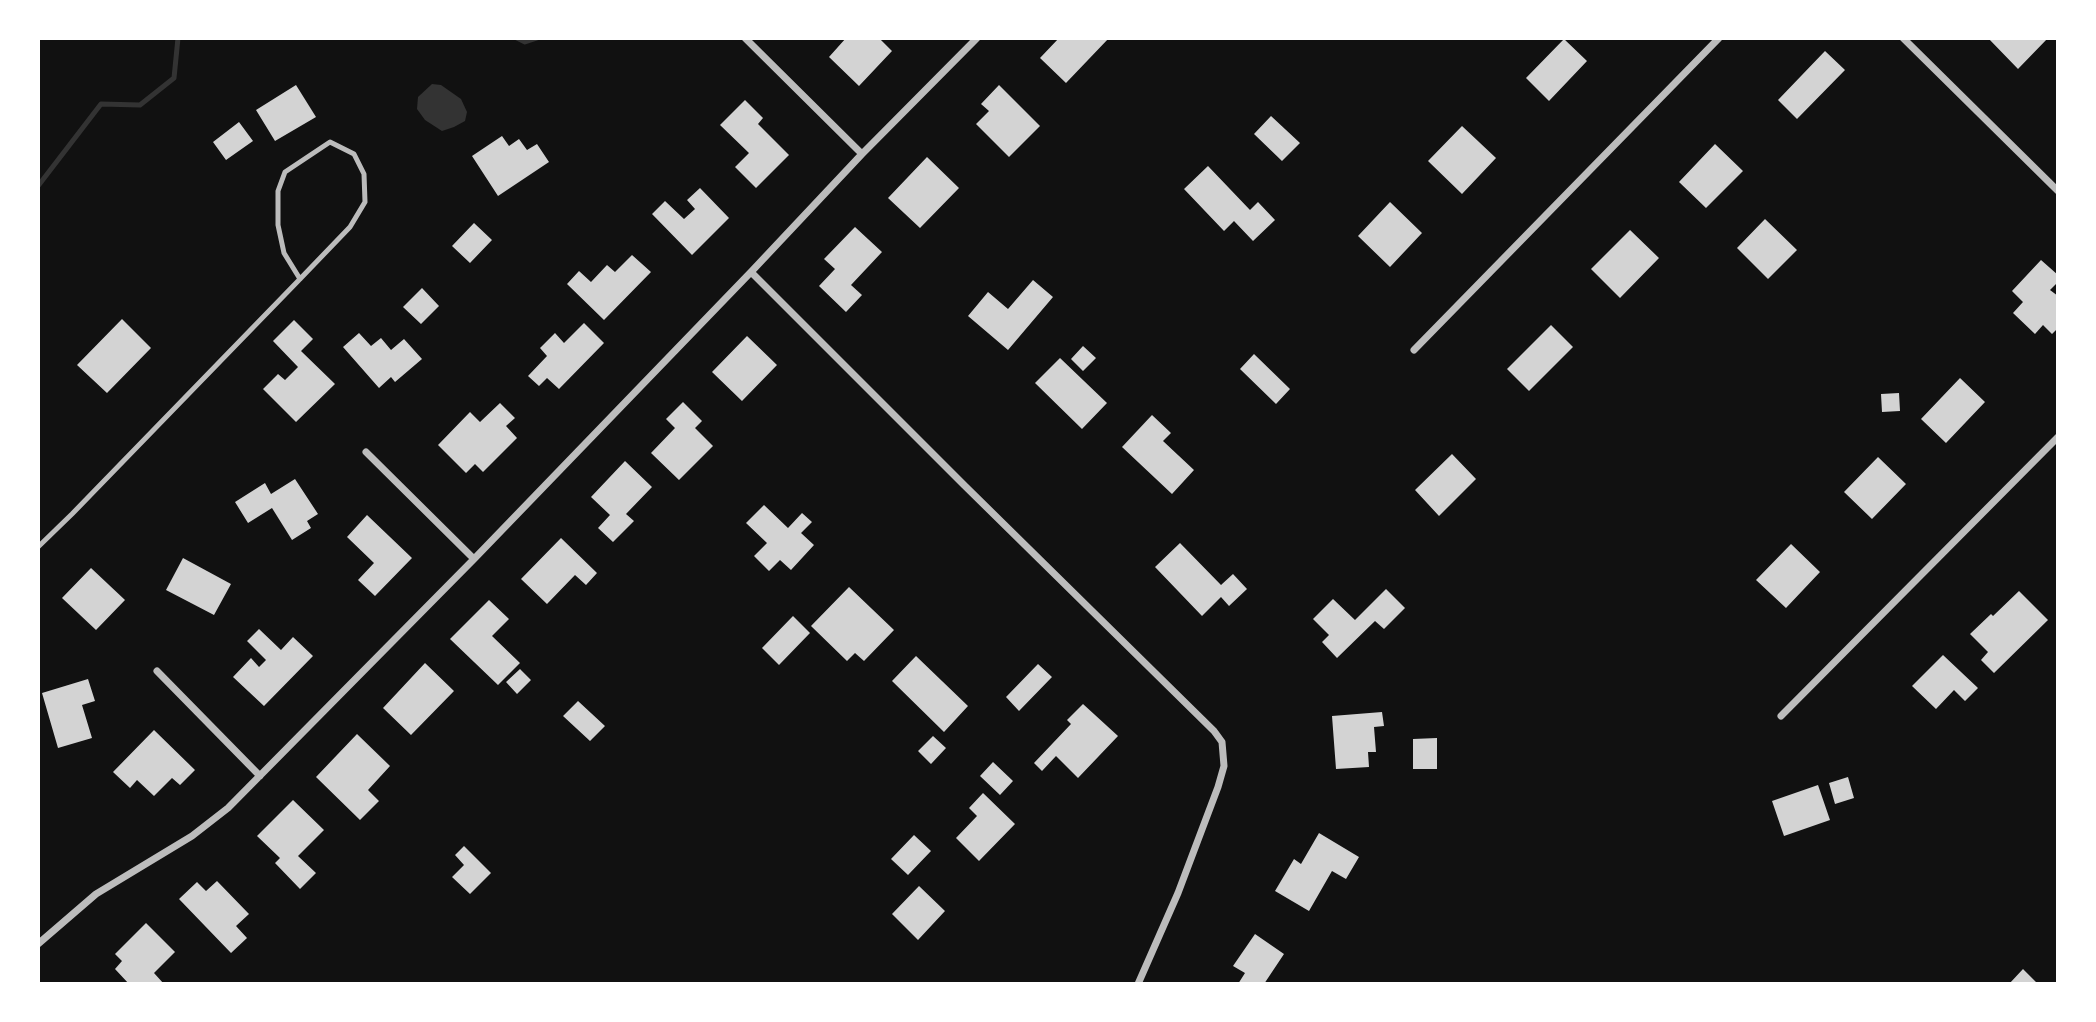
<!DOCTYPE html>
<html>
<head>
<meta charset="utf-8">
<style>
	body { margin:0 }
	#map { position:relative; width:2096px; height:1022px; overflow:hidden; background:#111; font-family:Overpass,sans-serif }
	canvas { display:block }
	.frame { position:absolute; inset:0; border:40px solid #fff; pointer-events:none }
</style>
</head>
<body>
<div id="map">
<canvas width="2096" height="1022"></canvas>
<div class="frame"></div>
</div>
<script>
const context = document.querySelector('canvas').getContext('2d');
context.lineJoin = 'round';
function fillPath(path, color) { context.fillStyle = color; context.fill(path, 'evenodd'); }
const poly = rows => new Path2D(rows.map(r => 'M' + r).join(''));
function stroke(path, color, width, dash) { context.strokeStyle = color; context.lineWidth = width; context.lineCap = dash ? 'butt' : 'round'; context.setLineDash(dash || []); context.stroke(path); }
fillPath(poly([
	[432,84,441,85,461,99,467,112,465,121,454,127,442,131,425,120,417,109,418,97]
]), '#333');
stroke(poly([
	[517,38,525,42,537,38],
	[38,186,101,104,140,105,174,78,178,38]
]), '#333', 5);
fillPath(poly([
	[846,38,879,38,892,51,859,86,829,57],
	[1059,38,1109,38,1066,83,1040,58],
	[1988,38,2048,38,2018,69],
	[1564,39,1587,61,1549,101,1526,78],
	[1825,51,1845,70,1797,119,1778,100],
	[296,85,316,117,275,141,256,110],
	[999,85,1040,126,1009,157,976,124,989,111,981,104],
	[745,100,763,118,758,124,789,155,756,188,735,167,749,153,720,125],
	[1271,116,1300,143,1282,161,1254,134],
	[239,122,253,141,226,160,213,142],
	[1462,126,1496,158,1462,194,1428,161],
	[502,136,509,146,519,139,527,150,537,144,549,162,498,196,472,156],
	[1715,144,1743,171,1706,208,1679,182],
	[927,157,959,188,920,228,888,198],
	[1208,166,1250,210,1258,202,1275,220,1253,241,1234,221,1224,231,1184,189],
	[700,188,729,218,692,255,652,214,665,201,684,219,695,209,687,200],
	[1390,202,1422,233,1390,267,1358,236],
	[1765,219,1797,250,1768,279,1737,248],
	[474,223,492,240,470,263,452,246],
	[855,227,882,252,851,285,862,295,846,312,819,286,835,269,824,259],
	[1630,230,1659,258,1620,298,1591,269],
	[632,255,651,272,604,320,567,284,579,271,591,282,607,265,615,272],
	[2041,260,2058,275,2058,282,2050,290,2058,296,2058,328,2052,334,2043,325,2035,334,2013,313,2023,302,2012,291],
	[1033,280,1053,297,1008,350,968,316,988,292,1008,309],
	[422,288,439,306,421,324,403,307],
	[122,319,151,348,107,393,77,365],
	[294,320,313,339,301,351,335,384,296,422,263,389,278,374,285,380,298,367,273,341],
	[584,323,604,343,559,389,547,378,539,386,528,376,547,356,540,348,555,333,564,343],
	[1551,325,1573,347,1529,391,1507,369],
	[359,333,371,346,381,338,391,350,404,339,422,359,395,382,391,377,379,388,343,347],
	[747,336,777,365,742,401,712,372],
	[1083,346,1096,358,1083,371,1071,359],
	[1254,354,1290,389,1276,404,1240,369],
	[1060,358,1107,403,1082,429,1035,383],
	[1960,378,1985,402,1946,443,1921,419],
	[1899,393,1900,411,1882,412,1881,394],
	[683,402,702,421,695,428,713,446,679,480,651,453,675,428,666,419],
	[500,403,515,418,506,426,517,438,483,472,475,464,466,473,438,445,470,412,480,422],
	[1152,415,1171,433,1163,441,1194,470,1172,494,1122,447],
	[1452,454,1476,479,1439,516,1415,490],
	[1878,457,1906,484,1872,519,1844,492],
	[625,461,652,487,626,514,634,521,613,542,598,528,610,515,591,497],
	[295,479,318,514,307,521,311,528,292,540,272,508,248,523,235,502,265,483,271,494],
	[764,505,788,528,802,513,812,522,801,533,814,545,791,570,780,560,769,571,754,556,767,543,746,523],
	[367,515,412,558,375,596,358,580,374,563,347,537],
	[561,538,597,573,586,585,575,575,547,604,521,579],
	[1180,543,1221,585,1233,574,1247,589,1229,606,1221,597,1202,616,1155,567],
	[1791,544,1820,572,1786,608,1756,580],
	[183,558,231,584,214,615,166,590],
	[91,568,125,600,96,630,62,598],
	[849,587,894,630,864,661,855,653,847,661,811,626],
	[1386,589,1405,608,1384,629,1375,621,1337,658,1322,642,1329,635,1313,619,1333,599,1355,620],
	[2019,591,2048,620,1994,673,1981,660,1988,652,1970,634,1991,614,1993,616],
	[489,600,509,619,492,636,520,663,498,685,450,639],
	[793,616,810,633,779,665,762,648],
	[259,629,281,650,293,637,313,656,264,706,233,677,251,658,259,667,266,660,247,641],
	[1943,655,1978,688,1965,701,1954,690,1936,709,1912,686],
	[916,656,968,706,944,732,892,681],
	[425,663,454,691,411,735,383,708],
	[1038,664,1052,677,1019,711,1006,697],
	[520,669,531,680,517,694,506,682],
	[88,679,95,701,82,705,92,738,58,748,42,693],
	[578,701,605,726,590,741,563,716],
	[1083,704,1118,736,1078,778,1056,756,1042,771,1034,763,1071,724,1067,720],
	[1382,712,1384,726,1374,727,1376,752,1368,752,1369,767,1336,769,1332,716],
	[154,730,195,770,180,785,172,778,154,796,137,780,130,788,113,772],
	[357,734,390,766,368,790,379,801,360,820,316,777],
	[933,736,946,748,931,764,918,751],
	[1437,738,1437,769,1413,769,1413,739],
	[993,762,1013,781,1000,795,980,776],
	[1848,777,1854,798,1835,804,1829,783],
	[1818,785,1830,820,1784,836,1772,801],
	[983,793,1015,824,979,861,956,838,977,816,969,808],
	[293,800,324,830,298,856,316,873,300,889,275,863,280,858,257,836],
	[1319,833,1359,857,1346,879,1332,871,1309,911,1275,891,1294,859,1301,864],
	[914,835,931,851,908,875,891,859],
	[464,846,491,873,470,894,452,877,464,865,455,855],
	[217,881,249,914,236,926,247,938,231,953,179,899,197,882,206,891],
	[919,886,945,911,918,940,892,914],
	[146,923,175,952,154,973,164,984,129,984,115,969,122,961,115,954],
	[1255,934,1284,954,1264,984,1238,984,1245,973,1233,966],
	[2023,969,2038,984,2009,984]
]), '#d3d3d3');
stroke(poly([
	[38,547,72,514,300,279,350,227,365,202,364,174,354,154,330,142,285,172,278,191,278,225,284,253,300,279]
]), '#bcbcbc', 5);
stroke(poly([
	[745,38,862,154],
	[1903,38,2058,191],
	[751,272,964,485,1214,731,1222,742,1224,766,1218,787,1178,893,1138,984],
	[1414,350,1719,38],
	[366,452,474,559],
	[157,671,260,776],
	[1781,716,2058,437],
	[38,944,96,894,192,836,228,808,474,559,751,272,862,154,977,38]
]), '#bcbcbc', 7);
</script>
</body>
</html>
